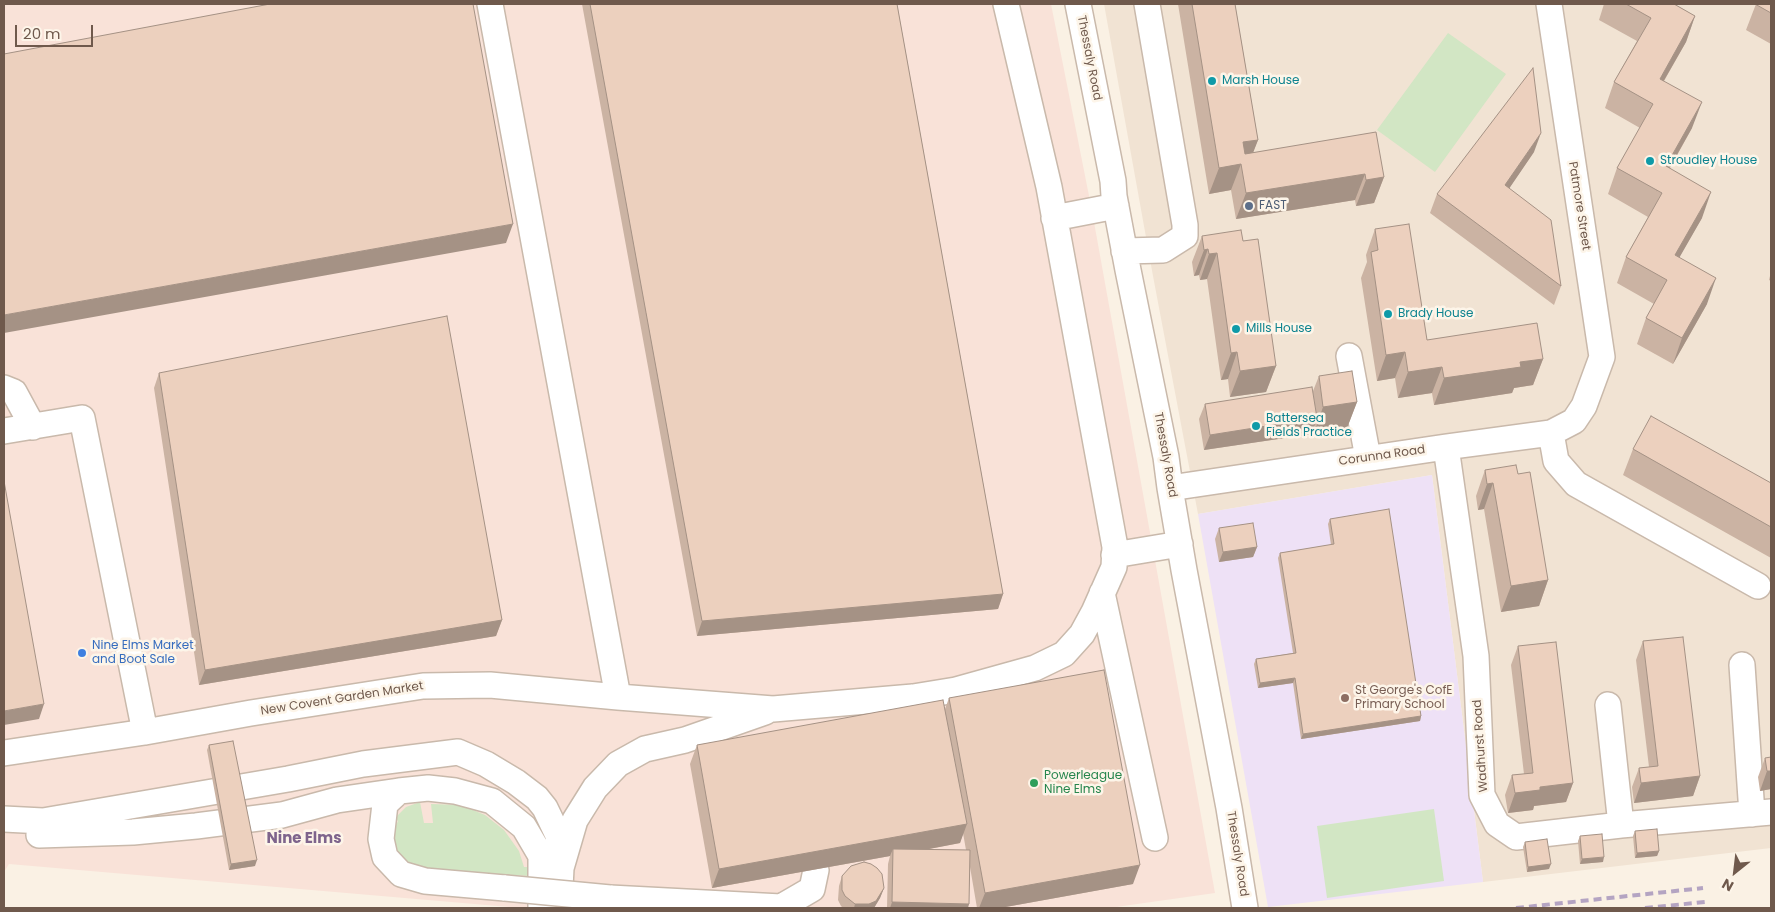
<!DOCTYPE html>
<html>
<head>
<meta charset="utf-8">
<style>
	body { margin:0 }
	#map { position:relative; width:1775px; height:912px; overflow:hidden; background:#faf1e4; font-family:Poppins,sans-serif }
	canvas { display:block }
	.frame { position:absolute; inset:0; border:5px solid #6f594c; pointer-events:none }
	.north { position:absolute; left:1710px; top:847px; width:50px; height:50px; -webkit-text-stroke:4px #fdf5e9; paint-order:stroke; rotate:209deg; font-size:14px; font-weight:700; line-height:20px; text-align:center; color:#6f594c }
	.north::after { content:''; display:block; margin:auto; width:18px; height:22px; background:#6f594c; clip-path:polygon(50% 0,100% 100%,50% 72%,0 100%) }
	.scale { position:absolute; left:15px; top:25px; width:78px; height:22px; box-sizing:border-box; border:2px solid #6f594c; border-top:0; padding-left:6px; font-size:15px; line-height:18px; white-space:nowrap; color:#6f594c; -webkit-text-stroke:4px #fdf5e9; paint-order:stroke }
</style>
</head>
<body>
<div id="map">
<canvas width="1775" height="912"></canvas>
<div class="frame"></div>
<div class="north">N</div>
<div class="scale">20 m</div>
</div>
<script>
const context = document.querySelector('canvas').getContext('2d');
context.lineJoin = 'round';
function fillPath(path, color) { context.fillStyle = color; context.fill(path, 'evenodd'); }
const poly = rows => new Path2D(rows.map(r => 'M' + r).join(''));
function stroke(path, color, width, dash) { context.strokeStyle = color; context.lineWidth = width; context.lineCap = dash ? 'butt' : 'round'; context.setLineDash(dash || []); context.stroke(path); }
function label(font, color, halo, rows, align = 'center') {
  context.font = font + ' Poppins,sans-serif'; context.lineWidth = 5; context.setLineDash([]); context.textBaseline = 'middle'; context.strokeStyle = halo; context.fillStyle = color; for (const [text, x, y, turn = 0] of rows) {
    context.save(); context.translate(x, y); context.rotate((+turn || 0) * Math.PI / 180); context.textAlign = isNaN(turn) ? turn : align; if (halo) context.strokeText(text, 0, 0); context.fillText(text, 0, 0); context.restore();
  }
}
fillPath(poly([
	[1104,4,1771,4,1771,848,1483,882,1432,475,1198,514,1153,276]
]), '#f1e3d3');
fillPath(poly([
	[4,4,1051,4,1092,211,1215,893,1109,908,521,908,9,864,4,872]
]), '#f9e2d8');
fillPath(poly([
	[1432,475,1483,882,1268,907,1198,514]
]), '#eee1f6');
fillPath(poly([
	[1448,33,1506,74,1435,172,1377,130],
	[420,802,424,823,433,823,431,804,461,805,485,815,504,830,519,851,524,867,528,867,529,876,421,869,408,866,399,855,394,843,394,829,398,821,395,818,406,807],
	[1434,809,1444,881,1327,898,1317,826]
]), '#d2e6c4');
const minor = poly([
	[490,4,618,697],
	[1078,4,1113,181,1114,196,1128,270,1166,457,1170,488,1184,570,1229,808,1245,908],
	[1054,218,1116,206],
	[1124,251,1163,250,1185,236,1185,225,1147,4],
	[1349,356,1368,458],
	[4,388,14,392,33,427],
	[4,431,82,418,145,732],
	[1551,433,1556,461,1576,484,1758,586],
	[1446,447,1476,656,1482,795,1497,824,1516,837,1621,825,1771,812],
	[1170,488,1446,447,1551,433,1574,421,1584,406,1602,357,1549,4],
	[1114,555,1180,544],
	[1102,593,1155,838],
	[1742,665,1752,814],
	[1608,705,1621,825],
	[4,753,145,732,251,713,423,686,490,685,618,697,773,709,913,697,956,690,1035,668,1064,654,1082,634,1094,612,1114,567,1115,547,1049,187,1006,4],
	[399,791,385,804,381,839,385,857,401,874,425,881,505,888],
	[4,819,43,821,288,779,363,764,458,752,486,764,516,782,537,798,545,808,558,835,561,868],
	[39,835,133,832,196,826,282,815,337,800,399,791,428,788,455,791,492,801,524,827,541,856,541,908],
	[610,898,781,907,812,889,816,870],
	[559,908,561,868,575,820,595,788,618,764,645,749,685,740,765,712]
]);
stroke(minor, '#c9b9ab', 28);
stroke(minor, '#fff', 25);
stroke(poly([
	[1516,908,1703,888],
	[1645,908,1705,902]
]), '#b4a4c2', 4, [8, 5]);
const minorBridge = poly([
	[505,888,610,898]
]);
stroke(minorBridge, '#c9b9ab', 28, []);
stroke(minorBridge, '#fff', 25);
fillPath(poly([
	[582,4,897,4,1003,594,998,609,697,636],
	[1178,4,1235,4,1258,140,1253,152,1384,177,1374,203,1356,206,1355,200,1236,219,1231,190,1209,194],
	[1604,4,1674,4,1695,16,1686,42,1664,81,1692,128,1670,168,1702,218,1679,257,1707,304,1673,364,1637,344,1646,318,1654,304,1617,283,1626,257,1648,217,1608,194,1617,168,1640,128,1605,108,1614,82,1637,41,1599,20],
	[1756,4,1771,4,1771,44,1746,30],
	[1534,152,1509,188,1561,286,1554,305,1430,213,1437,194],
	[1375,229,1427,340,1543,359,1533,385,1514,388,1512,393,1434,405,1432,393,1398,398,1395,378,1377,381,1361,278,1367,262,1366,255],
	[1202,236,1243,241,1276,366,1266,392,1230,397,1228,379,1221,380,1207,279,1200,280,1199,275,1194,276,1192,262],
	[1771,272,1771,281,1769,280],
	[159,373,502,620,496,636,199,685,154,388],
	[1319,376,1357,402,1347,428,1314,433,1313,429,1312,434,1204,450,1199,419,1205,404,1313,391],
	[1633,449,1771,483,1771,558,1623,475],
	[1485,470,1518,474,1548,580,1539,606,1501,612,1484,509,1478,510,1476,496],
	[1330,519,1421,716,1420,721,1301,739,1293,683,1258,688,1254,664,1256,659,1293,653,1278,558,1280,553,1331,545,1328,524],
	[1219,528,1257,547,1253,557,1219,562,1215,539],
	[1643,641,1700,776,1693,796,1634,803,1632,787,1639,768,1649,767,1636,660],
	[1518,646,1573,783,1566,802,1534,806,1533,810,1508,813,1505,795,1512,775,1524,774,1511,665],
	[949,698,1133,884,1000,908,977,908,970,867,968,908,887,908,888,864,890,856,712,888,690,764,697,745,945,709],
	[963,833,966,850,928,849,960,843],
	[209,745,255,866,229,870,207,750],
	[1765,758,1771,789,1760,791,1758,777],
	[1635,831,1659,851,1657,856,1635,858,1633,836],
	[1580,836,1603,862,1580,864,1578,841],
	[1525,842,1549,869,1527,872,1523,847],
	[842,876,884,888,880,898,874,908,843,908,841,906,838,900,839,886]
]), '#cbb3a3');
fillPath(poly([
	[1695,16,1686,42,1651,103,1660,79],
	[1702,102,1692,128,1656,192,1666,166],
	[1541,133,1534,152,1498,205,1505,185],
	[1258,140,1248,166,1241,164,1231,190,1209,194,1219,168,1243,142],
	[1365,174,1355,200,1236,219,1246,193],
	[1384,177,1374,203,1356,206,1366,180],
	[1711,192,1702,218,1666,281,1675,255],
	[513,224,506,243,4,333,4,315],
	[1208,249,1199,275,1194,276,1204,250],
	[1217,253,1207,279,1200,280,1209,254],
	[1716,278,1707,304,1673,364,1682,338],
	[1237,352,1228,379,1221,380,1231,353],
	[1405,352,1395,378,1377,381,1386,355],
	[1543,359,1533,385,1514,388,1512,393,1434,405,1444,378,1520,362],
	[1276,366,1266,392,1230,397,1240,371],
	[1442,367,1432,393,1398,398,1408,372],
	[1357,402,1347,428,1314,433,1323,407],
	[1317,418,1312,434,1204,450,1210,435],
	[1493,483,1484,509,1478,510,1487,484],
	[1257,547,1253,557,1219,562,1223,552],
	[1548,580,1539,606,1501,612,1511,586],
	[1003,594,998,609,697,636,702,621],
	[502,620,496,636,199,685,205,670],
	[1295,678,1293,683,1258,688,1260,683],
	[44,704,39,719,4,725,4,711],
	[1421,716,1420,721,1301,739,1303,734],
	[1767,771,1771,771,1771,789,1760,791],
	[1700,776,1693,796,1634,803,1641,783],
	[1573,783,1566,802,1534,806,1533,810,1508,813,1515,793,1540,787],
	[967,824,960,843,893,856,893,849,890,856,712,888,719,869],
	[1659,851,1657,856,1635,858,1637,853],
	[1604,857,1603,862,1580,864,1582,859],
	[257,860,255,866,229,870,231,864],
	[1551,864,1549,869,1527,872,1528,867],
	[1140,865,1133,884,1000,908,979,908,985,893],
	[884,888,880,898,874,908,854,908,855,904],
	[892,902,969,904,968,908,890,908]
]), '#a59285');
const building = poly([
	[270,4,473,4,513,224,4,315,4,54,270,4],
	[590,4,897,4,1003,594,702,621,590,4],
	[1192,4,1235,4,1258,140,1243,142,1245,154,1376,132,1384,177,1366,180,1365,174,1246,193,1241,164,1219,168,1192,4],
	[1626,4,1674,4,1695,16,1660,79,1702,102,1666,166,1711,192,1675,255,1716,278,1682,338,1646,318,1667,280,1626,257,1662,193,1617,168,1653,104,1614,82,1651,18,1626,4],
	[1755,4,1771,4,1771,13,1755,4],
	[1533,68,1541,133,1505,185,1551,220,1561,286,1437,194,1533,68],
	[1409,224,1427,340,1537,323,1543,359,1520,362,1521,367,1444,378,1442,367,1408,372,1405,352,1386,355,1371,252,1378,250,1375,229,1409,224],
	[1241,230,1243,241,1258,239,1276,366,1240,371,1237,352,1231,353,1217,253,1209,254,1208,249,1204,250,1202,236,1241,230],
	[447,316,502,620,205,670,159,373,447,316],
	[1352,371,1357,402,1323,407,1319,376,1352,371],
	[1312,387,1317,418,1210,435,1205,404,1312,387],
	[1651,416,1771,483,1771,527,1633,449,1651,416],
	[1516,465,1518,474,1530,472,1548,580,1511,586,1493,483,1487,484,1485,470,1516,465],
	[4,481,44,704,4,711,4,481],
	[1389,509,1421,716,1303,734,1295,678,1260,683,1256,659,1296,653,1280,553,1334,544,1330,519,1389,509],
	[1253,523,1257,547,1223,552,1219,528,1253,523],
	[1683,637,1700,776,1641,783,1639,768,1658,766,1643,641,1683,637],
	[1556,642,1573,783,1540,787,1540,790,1515,793,1512,775,1533,773,1518,646,1556,642],
	[1104,670,1140,865,985,893,949,698,1104,670],
	[943,700,967,824,719,869,697,745,943,700],
	[233,741,257,860,231,864,209,745,233,741],
	[1771,757,1771,771,1767,771,1765,758,1771,757],
	[1657,829,1659,851,1637,853,1635,831,1657,829],
	[1602,834,1604,857,1582,859,1580,836,1602,834],
	[1547,839,1551,864,1528,867,1525,842,1547,839],
	[893,849,970,850,969,904,892,902,893,849],
	[864,862,871,864,877,868,882,874,884,888,876,901,869,904,855,904,845,896,842,890,842,876,851,866,864,862]
]);
fillPath(building, '#ecd0be');
stroke(building, '#a59285', 1);
for (const [x, y, r, color] of [
	[1212,81,5,"#0f9aa8"],
	[1650,161,5,"#0f9aa8"],
	[1249,206,5,"#5c6f8a"],
	[1388,314,5,"#0f9aa8"],
	[1236,329,5,"#0f9aa8"],
	[1256,426,5,"#0f9aa8"],
	[82,653,5,"#3f7fe0"],
	[1345,698,5,"#8d6e63"],
	[1034,783,5,"#2e9e5b"]
]) { const dot = new Path2D(); dot.arc(x, y, r, 0, 2 * Math.PI); context.fillStyle = color; context.fill(dot); stroke(dot, '#fdf5e9', 2); }
label('12px', '#6f594c', '#fdf5e9', [
	["Thessaly Road",1089,58,79],
	["Patmore Street",1579,206,81],
	["Thessaly Road",1165,455,80],
	["Corunna Road",1382,456,-8],
	["New Covent Garden Market",342,699,-9],
	["Wadhurst Road",1481,746,-94],
	["Thessaly Road",1237,854,81]
]);
label('12px', '#0d838f', '#fdf5e9', [
	["Marsh House",1222,81],
	["Stroudley House",1660,161],
	["Brady House",1398,314],
	["Mills House",1246,329],
	["Battersea",1266,419],
	["Fields Practice",1266,433]
], 'left');
label('12px', '#4e5e75', '#fdf5e9', [
	["FAST",1259,206]
], 'left');
label('12px', '#366cbe', '#fdf5e9', [
	["Nine Elms Market",92,646],
	["and Boot Sale",92,660]
], 'left');
label('12px', '#785e54', '#fdf5e9', [
	["St George's CofE",1355,691],
	["Primary School",1355,705]
], 'left');
label('12px', '#27864d', '#fdf5e9', [
	["Powerleague",1044,776],
	["Nine Elms",1044,790]
], 'left');
label('bold 15px', '#7e648c', '#fdf5e9', [
	["Nine Elms",304,839]
]);
</script>
</body>
</html>
